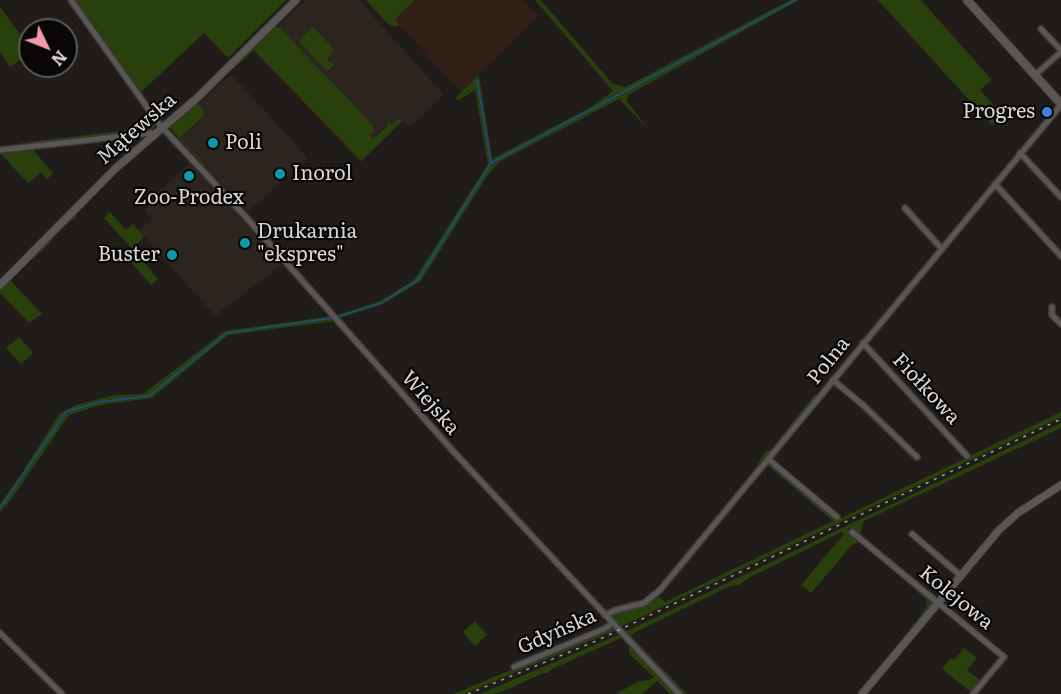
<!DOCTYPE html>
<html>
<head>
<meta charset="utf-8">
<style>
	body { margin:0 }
	#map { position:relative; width:1061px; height:694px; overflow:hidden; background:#1f1c1a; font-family:Literata,serif }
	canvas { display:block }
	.north { position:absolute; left:18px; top:18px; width:60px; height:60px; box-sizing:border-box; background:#080706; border:2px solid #5b5a58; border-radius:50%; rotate:133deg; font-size:16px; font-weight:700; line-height:24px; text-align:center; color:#d8d6d4 }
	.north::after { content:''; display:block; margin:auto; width:21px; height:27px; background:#f49aa6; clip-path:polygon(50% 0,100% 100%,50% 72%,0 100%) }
</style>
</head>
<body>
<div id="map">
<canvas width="1061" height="694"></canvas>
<div class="north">N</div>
</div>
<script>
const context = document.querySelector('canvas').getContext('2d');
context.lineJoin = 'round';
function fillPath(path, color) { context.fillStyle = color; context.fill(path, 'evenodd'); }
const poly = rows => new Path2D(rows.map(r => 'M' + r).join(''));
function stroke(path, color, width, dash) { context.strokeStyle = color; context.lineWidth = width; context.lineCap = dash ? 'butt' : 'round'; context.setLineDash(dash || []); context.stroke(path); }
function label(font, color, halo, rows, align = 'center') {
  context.font = font + ' Literata,serif'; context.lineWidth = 4.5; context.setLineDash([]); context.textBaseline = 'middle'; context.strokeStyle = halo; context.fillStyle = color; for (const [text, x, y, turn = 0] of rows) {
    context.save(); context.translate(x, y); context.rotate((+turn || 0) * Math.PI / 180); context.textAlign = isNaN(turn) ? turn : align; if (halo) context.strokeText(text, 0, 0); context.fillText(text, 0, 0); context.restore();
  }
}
fillPath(poly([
	[415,0,523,0,539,17,461,92,394,20]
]), '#301f17');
fillPath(poly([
	[305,0,359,0,444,95,410,127,403,121,361,162,253,50],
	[231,74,308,158,248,212,205,167,206,166,171,128],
	[190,163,284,263,215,316,139,231,152,219,144,210,149,206,149,200]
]), '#2c241e');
fillPath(poly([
	[73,0,286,0,228,58,204,33,140,93],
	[366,0,415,0,395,19,399,25,394,27,388,24],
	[535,0,540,0,546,6,612,83,625,87,790,0,799,0,628,95,627,101,649,130,619,99,499,162,487,176,421,281,383,304,340,318,346,328,333,313,337,315,380,301,414,280,488,164,475,90,459,100,455,98,479,75,492,159,591,107,613,91],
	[878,0,921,0,992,80,980,90,1004,116,992,125],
	[0,7,20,34,37,22,43,29,53,22,59,30,30,30,30,53,10,67,0,52],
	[273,26,280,28,372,124,374,132,370,136,373,139,386,128,389,121,392,125,400,118,402,121,361,161,254,50,230,72,230,69],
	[313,27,335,50,328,57,328,62,330,61,334,65,329,70,326,70,298,41],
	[93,34,157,125,151,130,30,145,28,142,146,128,154,124],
	[196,102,204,110,204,116,180,137,206,166,205,167,170,128,171,125],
	[33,150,53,173,47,179,41,173,28,183,1,154],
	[78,209,79,210,75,214,77,216,56,234,49,244,10,280,42,314,29,323,0,293,0,287],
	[110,212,126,230,133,224,144,237,132,249,104,218],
	[136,253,158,279,151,285,128,259],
	[332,316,336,321,228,335,152,398,100,405,69,415,10,501,0,512,0,504,20,476,60,413,76,405,115,395,143,394,225,331],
	[19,337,33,353,21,364,6,348],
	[815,394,817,396,658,589,643,602,607,611,604,611,459,454,489,484,604,609,609,610,630,602,643,601,657,589,756,468,761,458,766,451,770,451],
	[1061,412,1061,417,618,628,611,618,613,613,644,604,657,595,665,602,833,521,766,464,771,464,837,520],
	[1061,423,1061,428,864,521,860,534,916,580,914,581,849,528,847,529,934,602,914,626,912,624,916,622,927,606,926,599,860,542,852,545,811,593,801,585,844,534,842,532,750,577,739,585,730,586,632,634,632,637,687,694,682,694,623,633],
	[475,621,487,635,475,646,463,632],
	[612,627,616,630,464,694,454,694],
	[620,634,677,694,670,694,657,681,642,694,616,694,637,682,649,680,654,677,629,654,629,646,621,638,552,669,548,673,543,673,511,688,494,694,480,694],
	[964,648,977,658,967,670,981,681,972,693,942,669,951,658,954,660]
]), '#29400d');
stroke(poly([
	[477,80,491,162],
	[337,317,381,303,418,280,491,163,795,0],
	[0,508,66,412,99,402,149,396,227,333,332,318]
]), '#1b4b8d', 1.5);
const minor = poly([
	[71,0,159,124,245,216,453,451,679,694],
	[1041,29,1061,50],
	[1035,75,1061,52],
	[0,150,151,133,154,136],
	[1020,153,1061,197],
	[995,184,1061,256],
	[905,208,941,248],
	[1052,307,1052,315,1061,324],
	[863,343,967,456],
	[833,380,863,405,917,457],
	[768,459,837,517],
	[852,532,1004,657,973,694],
	[912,534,960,575],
	[605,615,616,610,644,603,660,590,1061,105],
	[0,633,62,694],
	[514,667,604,629,612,624]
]);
const tertiary = poly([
	[0,285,116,168,197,98,296,0],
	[862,694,999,530,1018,513,1061,485]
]);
const secondary = poly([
	[967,0,1061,104]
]);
stroke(minor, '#3b3937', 8);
stroke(tertiary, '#3b3937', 9);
stroke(secondary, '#3b3937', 10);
stroke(minor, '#5a5653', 5);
stroke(tertiary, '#5a5653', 7);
stroke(secondary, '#5a5653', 8);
stroke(poly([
	[468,694,596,641,1061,419]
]), '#a6a4a2', 1.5, [3, 6]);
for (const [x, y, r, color] of [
	[1047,112,6,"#3f7fe0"],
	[213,143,6,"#0f9aa8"],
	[280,174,6,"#0f9aa8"],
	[189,176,6,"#0f9aa8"],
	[245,243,6,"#0f9aa8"],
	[172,255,6,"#0f9aa8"]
]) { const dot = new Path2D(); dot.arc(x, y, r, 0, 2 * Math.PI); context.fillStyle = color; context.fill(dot); stroke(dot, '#080706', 2); }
label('20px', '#d8d6d4', '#080706', [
	["Progres",1035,112,"right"],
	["Poli",225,143],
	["Inorol",292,174],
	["Zoo-Prodex",189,198,"center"],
	["Drukarnia",257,232],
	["\"ekspres\"",257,255],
	["Buster",160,255,"right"]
], 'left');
label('20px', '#d8d6d4', '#080706', [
	["Mątewska",137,129,-41],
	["Polna",829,361,-51],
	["Fiołkowa",926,389,47],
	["Wiejska",430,403,49],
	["Kolejowa",956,598,39],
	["Gdyńska",557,632,-24]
]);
</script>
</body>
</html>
